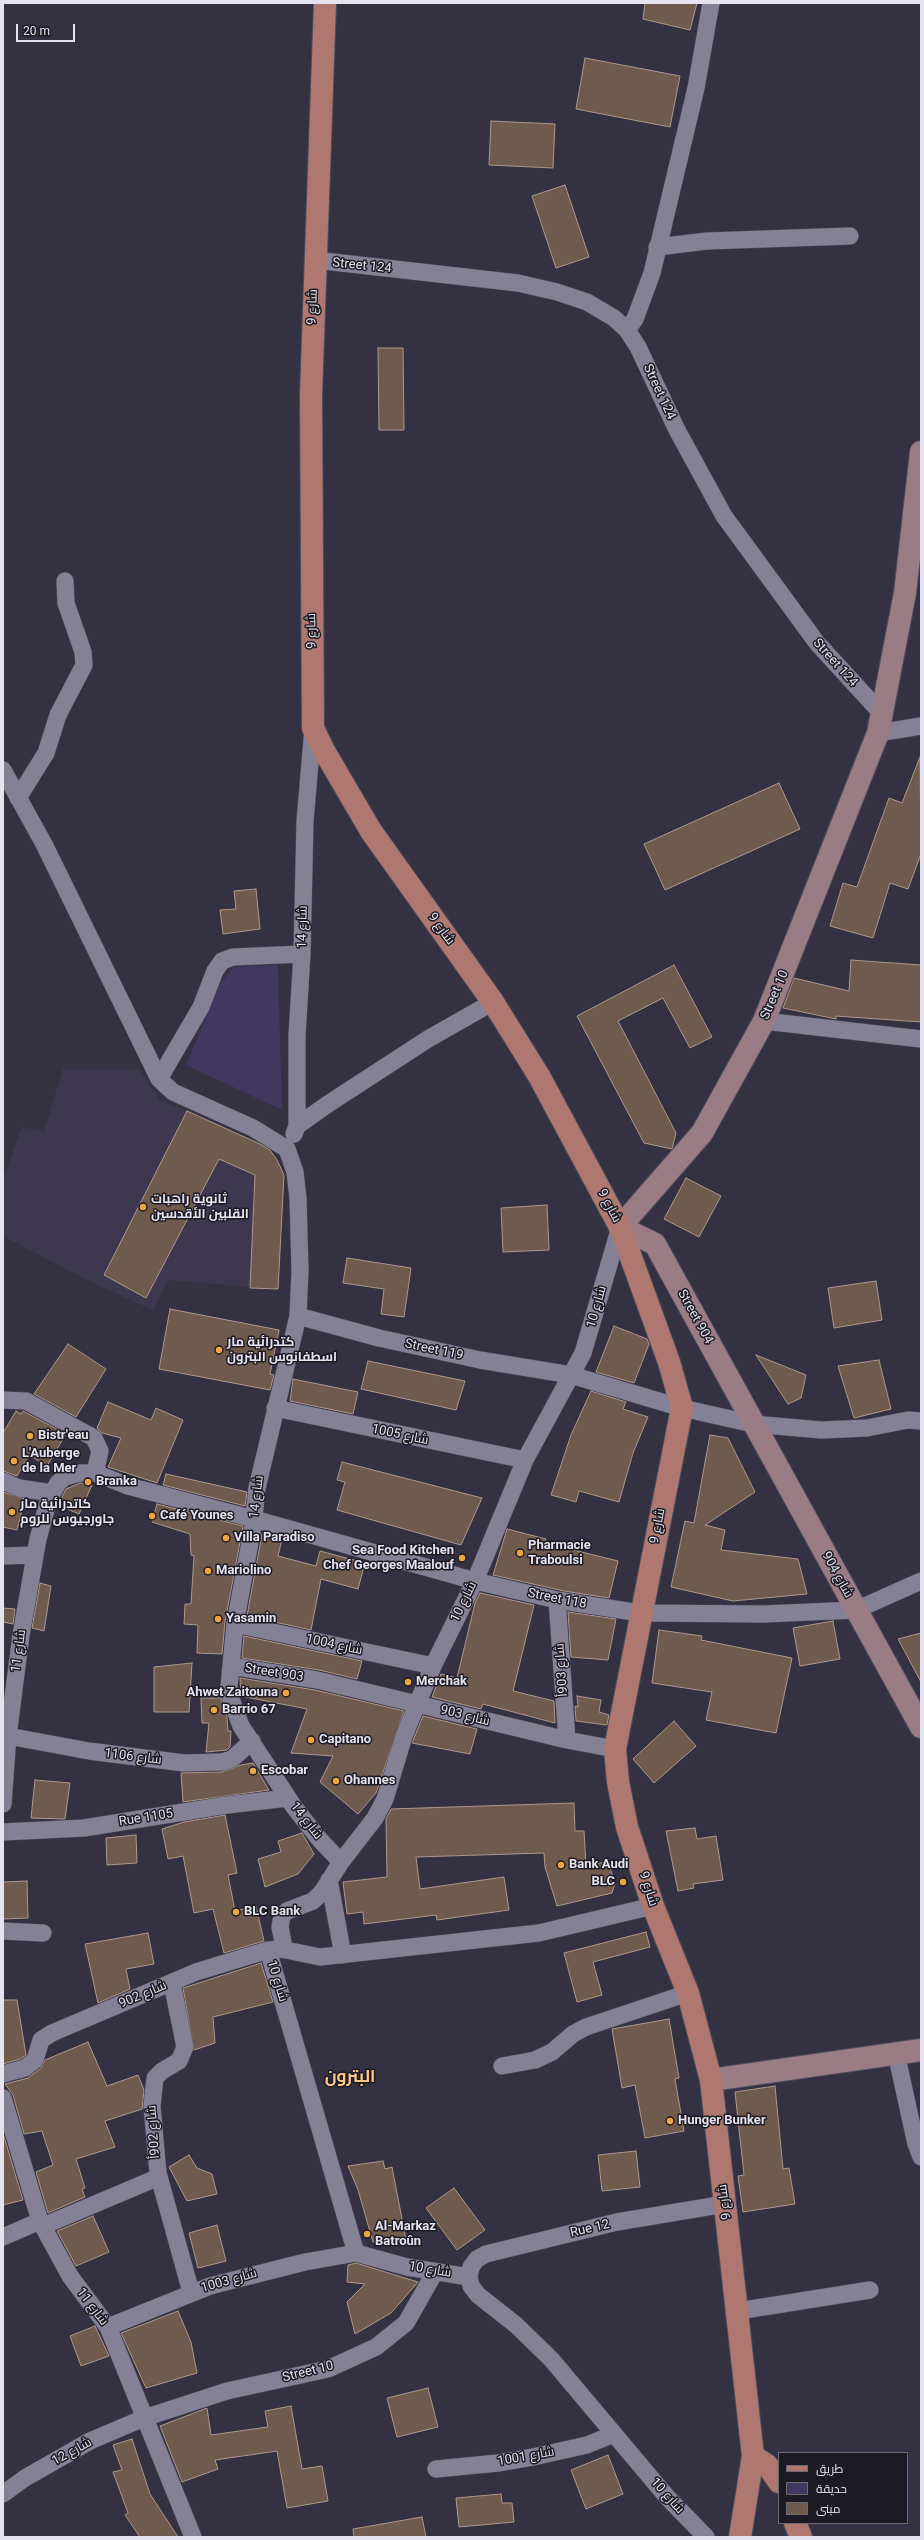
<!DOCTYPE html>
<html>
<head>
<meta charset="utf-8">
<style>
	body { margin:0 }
	#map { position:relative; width:924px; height:2540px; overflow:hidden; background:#343143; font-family:Roboto,Cairo,sans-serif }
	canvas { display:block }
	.frame { position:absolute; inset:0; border:4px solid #e5e3ef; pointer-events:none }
	.legend { position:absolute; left:778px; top:2452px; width:130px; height:72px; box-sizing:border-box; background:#1c1a22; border:1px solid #6c6a74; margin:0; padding:5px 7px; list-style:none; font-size:12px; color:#e5e3ef }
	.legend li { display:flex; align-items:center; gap:8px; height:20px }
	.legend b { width:20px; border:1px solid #6c6a74 }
	.scale { position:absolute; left:16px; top:24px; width:59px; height:18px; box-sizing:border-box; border:2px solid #e5e3ef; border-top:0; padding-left:5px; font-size:12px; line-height:14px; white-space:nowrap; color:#e5e3ef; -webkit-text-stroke:3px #1c1a22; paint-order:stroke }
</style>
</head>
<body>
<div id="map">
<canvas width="924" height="2540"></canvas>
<div class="frame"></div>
<ul class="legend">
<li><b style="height:5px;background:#ae7871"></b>طريق</li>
<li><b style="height:11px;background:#41375f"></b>حديقة</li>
<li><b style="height:11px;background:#6f5b4e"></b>مبنى</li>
</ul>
<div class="scale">20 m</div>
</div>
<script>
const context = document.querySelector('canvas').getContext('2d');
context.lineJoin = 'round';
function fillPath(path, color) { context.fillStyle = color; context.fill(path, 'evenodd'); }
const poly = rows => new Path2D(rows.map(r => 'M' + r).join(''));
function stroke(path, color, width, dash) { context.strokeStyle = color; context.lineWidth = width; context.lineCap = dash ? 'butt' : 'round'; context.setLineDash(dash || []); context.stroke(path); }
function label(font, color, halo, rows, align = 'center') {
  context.font = font + ' Roboto,Cairo,sans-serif'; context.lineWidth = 3; context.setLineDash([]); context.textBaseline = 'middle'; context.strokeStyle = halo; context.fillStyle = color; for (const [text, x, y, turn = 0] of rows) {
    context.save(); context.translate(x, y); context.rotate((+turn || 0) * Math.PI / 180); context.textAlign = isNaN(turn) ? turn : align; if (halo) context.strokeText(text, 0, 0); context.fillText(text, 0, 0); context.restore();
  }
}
fillPath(poly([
	[63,1069,139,1069,159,1099,268,1148,277,1160,284,1175,278,1289,168,1280,153,1310,91,1282,3,1236,3,1179,22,1127,44,1132]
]), '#3d3850');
fillPath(poly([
	[278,965,282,1110,186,1065,220,984,233,967]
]), '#41375f');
const building = poly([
	[645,3,697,3,690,30,643,19,645,3],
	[585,58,680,76,670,127,576,109,585,58],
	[491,121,555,124,553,168,489,165,491,121],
	[565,185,589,257,556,268,532,196,565,185],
	[378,348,403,348,404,430,379,430,378,348],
	[920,757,921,854,908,889,890,883,873,938,830,926,843,883,857,887,889,798,902,803,920,757],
	[779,783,800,829,665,890,644,844,779,783],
	[256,889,260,929,223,934,220,910,236,909,234,891,256,889],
	[851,960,921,965,921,1022,836,1016,836,1019,783,1008,794,978,849,991,851,960],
	[674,965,712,1037,690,1048,663,998,618,1021,676,1133,672,1149,644,1143,577,1016,674,965],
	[187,1111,260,1144,270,1150,277,1160,284,1175,278,1289,250,1288,255,1175,219,1159,146,1298,104,1275,187,1111],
	[686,1178,721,1196,699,1237,664,1219,686,1178],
	[547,1205,549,1250,503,1252,501,1208,547,1205],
	[347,1258,411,1268,404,1317,381,1314,384,1289,343,1283,347,1258],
	[876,1281,882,1320,834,1328,828,1288,876,1281],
	[170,1309,279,1330,270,1374,274,1375,270,1390,159,1369,170,1309],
	[614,1326,647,1339,649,1344,634,1383,596,1372,614,1326],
	[68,1344,106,1369,76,1417,34,1394,68,1344],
	[756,1355,806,1375,801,1398,788,1404,756,1355],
	[879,1360,891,1409,854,1418,838,1366,879,1360],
	[368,1361,465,1381,456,1410,361,1389,368,1361],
	[293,1379,358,1392,353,1414,290,1401,293,1379],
	[591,1391,626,1402,623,1409,648,1417,633,1453,619,1502,579,1491,576,1502,551,1495,571,1435,591,1391],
	[108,1402,151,1420,156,1408,183,1420,157,1483,108,1467,121,1438,102,1433,97,1428,108,1402],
	[16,1411,21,1414,23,1411,66,1434,47,1466,29,1455,17,1476,3,1471,3,1433,16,1411],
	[710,1435,728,1438,755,1492,705,1525,725,1530,721,1550,798,1559,807,1594,733,1601,671,1587,685,1521,694,1523,710,1435],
	[342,1462,482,1498,461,1545,337,1510,345,1482,337,1480,342,1462],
	[166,1474,247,1492,245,1506,163,1485,166,1474],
	[80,1483,92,1485,79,1514,58,1505,66,1489,80,1483],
	[3,1492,25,1499,17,1530,3,1527,3,1492],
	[157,1504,243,1526,225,1622,222,1654,197,1653,198,1625,184,1624,185,1604,191,1604,194,1556,191,1555,190,1534,152,1522,157,1504],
	[507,1529,546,1539,545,1543,618,1561,609,1598,564,1591,493,1575,507,1529],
	[262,1534,282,1539,278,1556,316,1566,320,1551,365,1563,358,1589,321,1579,311,1630,247,1616,262,1534],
	[40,1583,51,1586,44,1631,32,1628,40,1583],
	[480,1593,534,1605,513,1691,554,1701,555,1723,483,1704,481,1709,432,1697,441,1674,457,1678,475,1603,480,1593],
	[3,1608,15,1609,13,1624,3,1622,3,1608],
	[568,1612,616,1619,608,1660,571,1657,568,1612],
	[833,1621,840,1659,800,1666,793,1628,833,1621],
	[659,1630,702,1636,701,1640,792,1658,776,1733,706,1720,712,1692,652,1683,659,1630],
	[921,1633,921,1682,898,1639,921,1633],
	[244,1636,362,1661,357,1679,319,1670,242,1658,244,1636],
	[192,1663,189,1712,154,1712,154,1667,192,1663],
	[240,1678,315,1690,404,1711,376,1793,358,1814,320,1782,333,1756,291,1753,307,1709,241,1696,240,1678],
	[577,1696,601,1700,599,1712,609,1715,607,1725,576,1721,575,1706,578,1707,577,1696],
	[201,1698,221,1698,227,1717,228,1731,231,1731,230,1747,227,1750,206,1752,209,1723,202,1723,201,1698],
	[423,1716,477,1729,470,1754,412,1743,423,1716],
	[674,1721,696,1746,654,1783,633,1759,674,1721],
	[253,1763,269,1790,183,1802,181,1773,222,1772,241,1765,253,1763],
	[35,1780,70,1783,65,1819,31,1818,35,1780],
	[574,1803,575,1831,584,1831,586,1865,608,1862,615,1883,612,1893,557,1906,545,1867,544,1853,416,1857,420,1889,504,1877,509,1910,437,1920,436,1915,364,1924,363,1912,347,1914,343,1882,387,1877,386,1819,391,1809,574,1803],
	[225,1815,237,1873,228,1875,235,1911,256,1906,264,1941,224,1953,213,1909,194,1913,183,1856,168,1859,162,1829,184,1822,225,1815],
	[695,1828,697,1839,716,1836,723,1880,693,1884,694,1888,678,1891,666,1831,695,1828],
	[302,1833,314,1854,298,1874,265,1887,258,1859,281,1852,278,1841,302,1833],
	[136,1835,137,1863,107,1865,106,1838,136,1835],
	[27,1881,28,1918,3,1919,3,1882,27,1881],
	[646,1932,650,1947,593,1962,602,1995,577,2002,564,1953,646,1932],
	[148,1933,154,1964,126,1969,130,1989,98,2003,85,1944,148,1933],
	[261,1963,273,2002,213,2017,215,2043,194,2050,183,1988,261,1963],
	[3,2000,17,2000,26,2055,20,2059,3,2064,3,2000],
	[669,2019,679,2078,675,2079,684,2131,645,2138,635,2085,622,2088,612,2029,669,2019],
	[88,2042,107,2086,138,2075,144,2090,142,2109,105,2121,115,2147,76,2159,85,2188,82,2189,85,2197,48,2213,36,2172,53,2165,42,2131,24,2134,13,2095,5,2084,28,2078,41,2068,45,2060,88,2042],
	[775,2086,783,2169,789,2168,795,2204,743,2212,738,2176,744,2175,735,2092,775,2086],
	[3,2133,23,2200,3,2205,3,2133],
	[636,2151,640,2187,602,2191,598,2155,636,2151],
	[189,2155,197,2168,212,2174,217,2194,187,2201,169,2167,189,2155],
	[383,2161,385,2169,392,2167,407,2245,373,2242,358,2190,348,2166,383,2161],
	[454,2188,485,2230,457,2250,426,2208,454,2188],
	[93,2216,109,2252,76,2266,57,2231,93,2216],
	[217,2225,226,2261,198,2268,189,2233,217,2225],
	[356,2263,418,2282,391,2313,355,2334,347,2302,365,2284,347,2282,348,2265,356,2263],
	[178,2311,191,2342,197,2373,146,2388,121,2333,178,2311],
	[95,2326,109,2356,81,2366,70,2336,95,2326],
	[428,2388,438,2427,397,2437,387,2398,428,2388],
	[291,2406,302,2469,322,2466,328,2501,287,2508,277,2451,215,2460,218,2469,182,2482,160,2426,207,2408,211,2435,268,2427,265,2411,291,2406],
	[132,2439,150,2494,178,2537,140,2537,125,2515,128,2513,113,2472,122,2470,113,2445,132,2439],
	[608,2455,623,2494,586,2509,571,2470,608,2455],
	[501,2494,502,2503,512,2503,514,2522,459,2527,456,2498,501,2494],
	[422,2517,426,2537,354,2537,353,2529,422,2517]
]);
fillPath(building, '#6f5b4e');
stroke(building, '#ae988a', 1);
const street = poly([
	[657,247,707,241,850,236],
	[315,260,518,283,557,292,587,302,614,318,627,330,638,347,677,430,724,516,817,643,883,715],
	[627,330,635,319,652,273,696,88,711,3],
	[878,733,921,726],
	[3,770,44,844,159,1079,173,1092,253,1128,287,1149],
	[18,798,46,753,58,715,84,665,83,652,66,603,65,581],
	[764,1021,921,1039],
	[159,1079,201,1007,215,971,222,961,233,957,302,954],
	[297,1126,297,1035,302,954,305,821,313,728],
	[294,1134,297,1126,328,1104,428,1039,493,1002],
	[287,1149,295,1172,298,1198,300,1271,298,1316,257,1488,253,1526,235,1624,229,1686,231,1699,241,1726,294,1807,320,1840,341,1862],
	[298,1316,379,1338,480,1360,571,1375,682,1408,753,1424,821,1430,867,1428,908,1420,921,1421],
	[3,1400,26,1401,94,1438,100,1451,95,1473],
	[275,1408,525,1460],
	[3,1481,19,1488,52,1493],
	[3,1556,35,1555],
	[557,1600,567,1740],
	[235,1624,433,1666],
	[231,1666,317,1680,567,1740,615,1749],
	[8,1736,89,1751,184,1763,222,1762,232,1759,252,1741],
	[3,1804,8,1736,21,1635,38,1539,49,1499,58,1483,65,1477,79,1473,95,1473,128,1486,254,1519,475,1581,557,1600,640,1613,764,1614,856,1610,921,1581],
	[3,1832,84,1828,227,1805,288,1798],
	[329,1880,343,1955],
	[3,1931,43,1933],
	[281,1949,283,1942,280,1927,282,1916,287,1911,313,1901,322,1892,341,1862,375,1818,385,1799,404,1736,433,1666,475,1581,525,1460,583,1353,620,1227],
	[268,1950,356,2253],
	[172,1983,185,2047,179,2061,162,2071,155,2078,152,2106,158,2173,191,2292],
	[896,2053,916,2144,921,2157],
	[502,2066,535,2060,552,2052,573,2034,586,2027,688,1993],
	[3,2074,25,2068,35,2060,41,2040,52,2033,196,1972,268,1950,281,1949,320,1957,539,1933,653,1906],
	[3,2098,40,2221,70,2276,108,2327,193,2537],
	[43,2226,159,2177],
	[3,2237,40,2221],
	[738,2311,870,2290],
	[108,2327,210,2286,305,2262,356,2253,407,2267,469,2277],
	[436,2469,498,2463,533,2457,587,2445,614,2434],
	[3,2494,25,2478,90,2441,144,2418,227,2391,328,2369,376,2347,406,2323,435,2272],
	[706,2537,667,2497,551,2359,516,2325,478,2295,471,2286,469,2277,471,2267,477,2259,486,2254,617,2222,725,2204]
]);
const secondary = poly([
	[921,452,905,593,878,733,764,1021,702,1133,620,1227,655,1244,921,1727],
	[711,2080,921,2050]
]);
const primary = poly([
	[325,3,311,394,313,728,323,749,371,831,493,1002,539,1076,620,1227,669,1362,682,1408,615,1749,618,1782,627,1827,653,1906,688,1993,711,2080,753,2456,740,2537],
	[753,2456,767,2465,779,2482],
	[795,2523,801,2537]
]);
stroke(street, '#504d5c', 18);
stroke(secondary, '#504d5c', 24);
stroke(primary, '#504d5c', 24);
stroke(street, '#848096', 17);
stroke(secondary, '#997c84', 22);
stroke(primary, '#ae7871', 22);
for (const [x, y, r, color] of [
	[143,1207,4,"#f0a63e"],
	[219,1350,4,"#f0a63e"],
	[30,1436,4,"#f0a63e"],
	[14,1461,4,"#f0a63e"],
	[88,1482,4,"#f0a63e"],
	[12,1512,4,"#f0a63e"],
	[152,1516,4,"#f0a63e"],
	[226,1538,4,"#f0a63e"],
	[520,1553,4,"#f0a63e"],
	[462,1558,4,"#f0a63e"],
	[208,1571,4,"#f0a63e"],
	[218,1619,4,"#f0a63e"],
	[408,1682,4,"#f0a63e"],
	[286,1693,4,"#f0a63e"],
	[214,1710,4,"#f0a63e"],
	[311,1740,4,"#f0a63e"],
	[253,1771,4,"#f0a63e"],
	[336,1781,4,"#f0a63e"],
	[561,1865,4,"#f0a63e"],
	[623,1882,4,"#f0a63e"],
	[236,1912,4,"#f0a63e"],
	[670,2121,4,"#f0a63e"],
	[367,2234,4,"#f0a63e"]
]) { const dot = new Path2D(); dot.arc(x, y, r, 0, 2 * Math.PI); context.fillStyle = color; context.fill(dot); stroke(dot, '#1c1a22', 1.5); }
label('13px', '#e5e3ef', '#1c1a22', [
	["Street 124",362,266,6],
	["شارع 9",313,307,-88],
	["Street 124",659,392,65],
	["شارع 9",312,631,-91],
	["Street 124",835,663,48],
	["شارع 14",303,927,-89],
	["شارع 9",441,929,54],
	["Street 10",775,995,-67],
	["شارع 9",609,1206,62],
	["شارع 10",597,1307,-74],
	["Street 904",695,1317,61],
	["Street 119",434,1350,12],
	["شارع 1005",400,1435,12],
	["شارع 14",257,1497,-83],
	["شارع 9",658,1526,-79],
	["شارع 904",837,1575,61],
	["Street 118",557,1599,11],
	["شارع 10",464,1602,-64],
	["شارع 1004",334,1645,12],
	["شارع 11",19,1651,-82],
	["شارع 903أ",562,1670,-94],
	["Street 903",274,1673,9],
	["شارع 903",465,1716,14],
	["شارع 1106",133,1757,7],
	["Rue 1105",146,1818,-9],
	["شارع 14",306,1821,52],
	["شارع 9",648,1889,72],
	["شارع 10",277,1981,73],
	["شارع 902",143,1995,-23],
	["شارع 902أ",154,2132,-94],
	["شارع 9",725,2202,-97],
	["Rue 12",590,2229,-13],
	["شارع 10",430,2270,10],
	["شارع 1003",229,2281,-16],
	["شارع 11",92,2307,53],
	["Street 10",308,2372,-14],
	["شارع 12",72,2452,-29],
	["شارع 1001",526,2457,-10],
	["شارع 10",667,2496,48]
]);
label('bold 13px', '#e5e3ef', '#1c1a22', [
	["ثانوية راهبات",151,1200],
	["القلبين الأقدسين",151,1215],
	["كتدرائية مار",227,1343],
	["اسطفانوس البترون",227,1358],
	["Bistr'eau",38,1436],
	["L'Auberge",22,1454],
	["de la Mer",22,1469],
	["Branka",96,1482],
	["كاتدرائية مار",20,1505],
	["جاورجيوس للروم",20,1520],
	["Café Younes",160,1516],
	["Villa Paradiso",234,1538],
	["Pharmacie",528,1546],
	["Traboulsi",528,1561],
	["Sea Food Kitchen",454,1551,"right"],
	["Chef Georges Maalouf",454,1566,"right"],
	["Mariolino",216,1571],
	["Yasamin",226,1619],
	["Merchak",416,1682],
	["Ahwet Zaitouna",278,1693,"right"],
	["Barrio 67",222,1710],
	["Capitano",319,1740],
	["Escobar",261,1771],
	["Ohannes",344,1781],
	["Bank Audi",569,1865],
	["BLC",615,1882,"right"],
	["BLC Bank",244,1912],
	["Hunger Bunker",678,2121],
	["Al-Markaz",375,2227],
	["Batroûn",375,2242]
], 'left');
label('bold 17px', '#fcc888', '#1c1a22', [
	["البترون",350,2078]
]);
</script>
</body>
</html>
